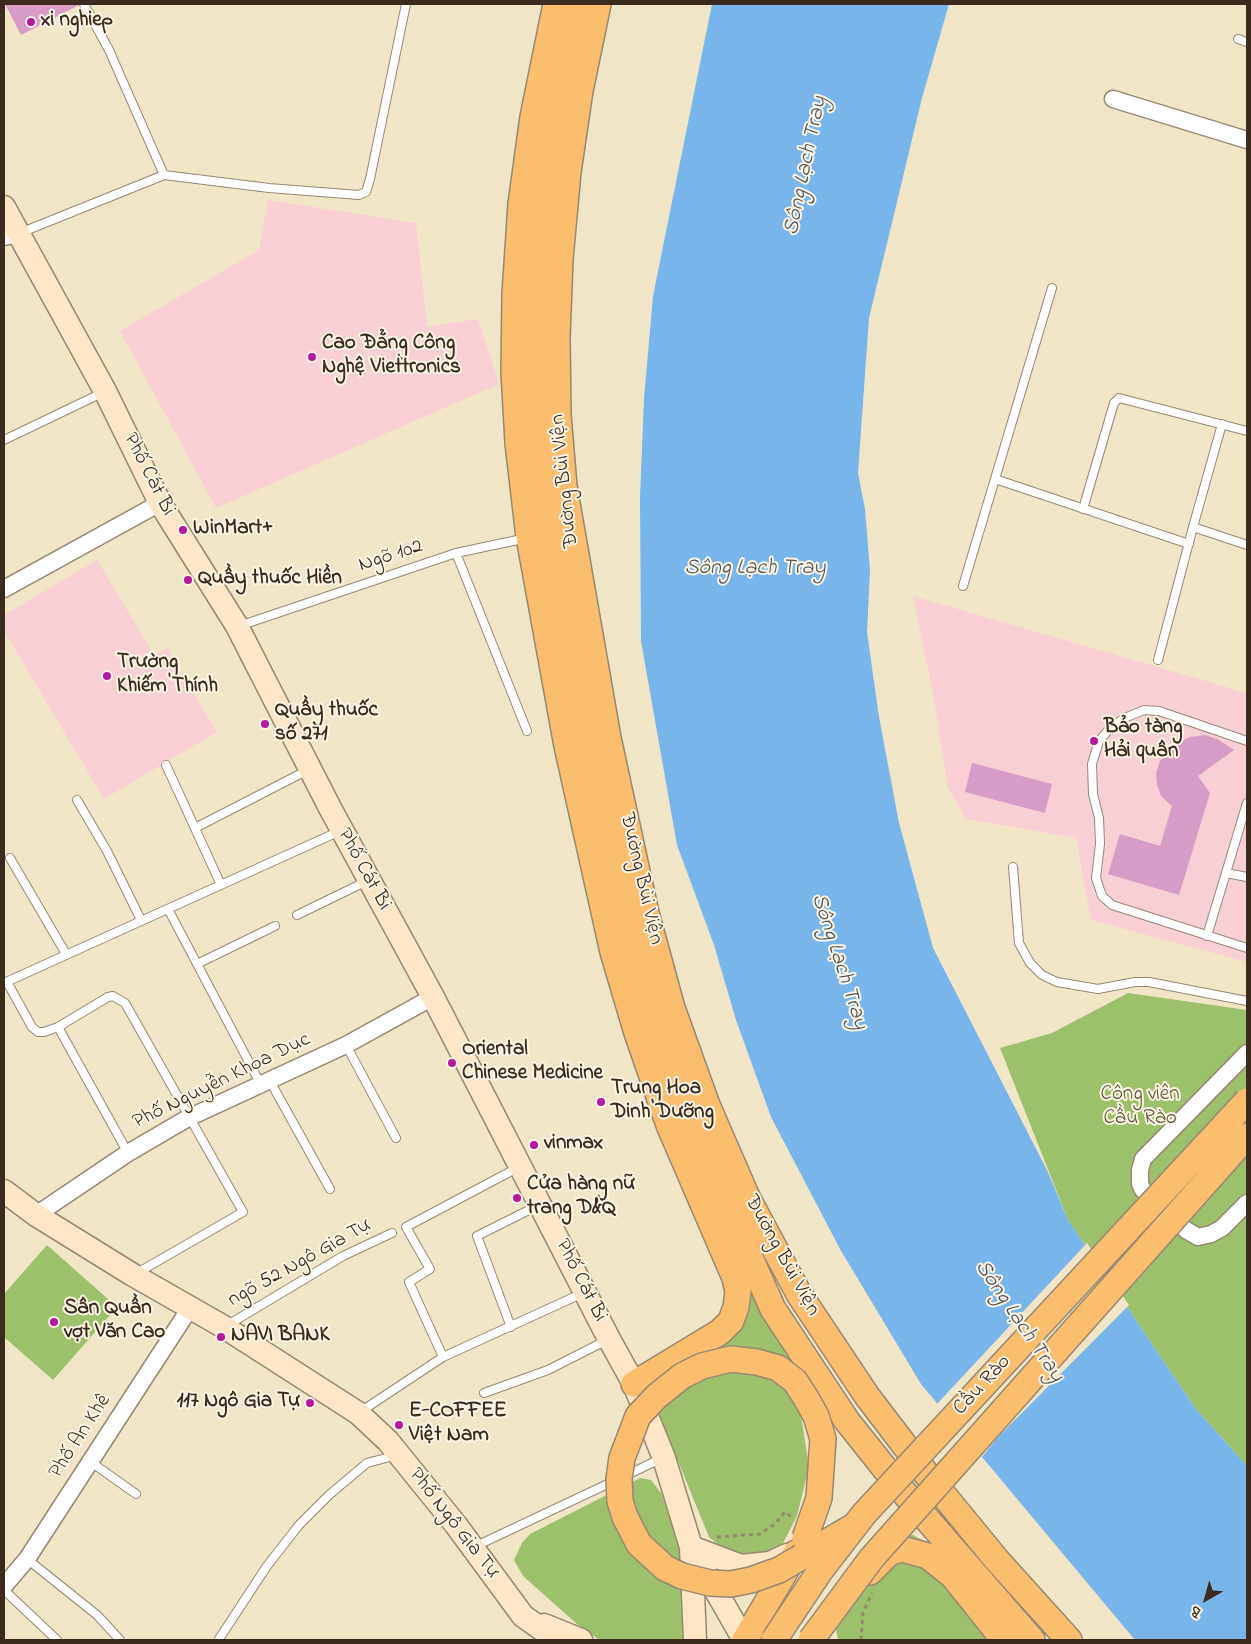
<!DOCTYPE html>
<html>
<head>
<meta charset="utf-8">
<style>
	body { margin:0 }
	#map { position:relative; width:1251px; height:1644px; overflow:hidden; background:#f1e5c8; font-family:"Indie Flower",sans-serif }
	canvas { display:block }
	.frame { position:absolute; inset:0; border:5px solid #3b2a1e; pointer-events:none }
	.north { position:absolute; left:1181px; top:1574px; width:50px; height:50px; -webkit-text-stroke:4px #fcf5e5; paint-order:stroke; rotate:218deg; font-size:14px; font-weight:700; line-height:20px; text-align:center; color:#3b2a1e }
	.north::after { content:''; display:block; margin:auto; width:18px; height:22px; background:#3b2a1e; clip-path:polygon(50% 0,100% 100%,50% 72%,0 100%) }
</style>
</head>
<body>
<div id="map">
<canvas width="1251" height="1644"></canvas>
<div class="frame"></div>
<div class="north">B</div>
</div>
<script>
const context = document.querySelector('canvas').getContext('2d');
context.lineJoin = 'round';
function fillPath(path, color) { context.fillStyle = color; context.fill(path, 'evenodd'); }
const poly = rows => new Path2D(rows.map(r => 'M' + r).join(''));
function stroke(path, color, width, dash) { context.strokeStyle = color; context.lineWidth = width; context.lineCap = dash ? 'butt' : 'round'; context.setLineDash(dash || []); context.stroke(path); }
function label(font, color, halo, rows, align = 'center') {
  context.font = font + ' "Indie Flower",sans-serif'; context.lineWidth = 4; context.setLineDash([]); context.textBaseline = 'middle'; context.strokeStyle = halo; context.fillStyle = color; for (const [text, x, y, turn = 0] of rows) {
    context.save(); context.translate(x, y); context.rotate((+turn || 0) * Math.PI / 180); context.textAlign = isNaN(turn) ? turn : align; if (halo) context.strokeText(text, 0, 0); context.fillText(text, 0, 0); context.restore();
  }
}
fillPath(poly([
	[268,200,416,223,427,327,478,319,499,384,216,508,120,331,259,250],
	[97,560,154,655,167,648,217,732,104,799,4,631,4,615],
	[913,596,1247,693,1247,962,1091,920,1076,838,966,819,948,788,933,694]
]), '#f7cfd4');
fillPath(poly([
	[1128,993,1247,1010,1247,1466,1196,1409,1068,1220,1000,1048,1052,1033],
	[47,1245,117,1307,53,1380,4,1337,4,1294],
	[746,1286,800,1370,801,1415,809,1467,797,1516,783,1543,767,1554,742,1556,721,1547,709,1537,651,1395,729,1340,747,1317],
	[640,1478,651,1480,661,1493,686,1565,688,1640,599,1640,577,1624,523,1576,514,1560,522,1543,530,1534],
	[913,1535,946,1553,1023,1640,838,1640,834,1618,894,1537]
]), '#9dc06a');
fillPath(poly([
	[712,4,949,4,922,98,869,318,858,473,865,509,870,570,867,632,879,717,899,823,933,948,1048,1172,1068,1220,1196,1409,1247,1466,1247,1640,1135,1640,921,1384,840,1249,771,1117,736,1020,714,945,677,845,641,641,640,497,644,399,653,296]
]), '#77b5ea');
fillPath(poly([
	[1087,1243,1129,1305,999,1436,981,1458,936,1405]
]), '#f1e5c8');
fillPath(poly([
	[5,4,78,4,79,5,21,35],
	[1205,735,1217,739,1234,750,1198,776,1210,793,1179,895,1108,874,1120,834,1160,846,1172,806,1161,796,1157,785,1156,773,1160,761,1177,743,1190,737],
	[972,763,1052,784,1045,813,965,792]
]), '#d89bc6');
const lane = poly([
	[84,4,109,50,164,175,269,188,359,195,366,192,370,179,406,4],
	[1238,39,1247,42],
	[20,233,164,175],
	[1222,424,1193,527,1247,545],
	[4,440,104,392],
	[995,479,1189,544],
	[1083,509,1114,403,1119,398,1247,431],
	[456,553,527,731],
	[963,586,1052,288],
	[239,626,456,553,527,538],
	[1158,660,1193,527],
	[1247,741,1159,711,1144,710,1127,717,1111,727,1099,741,1092,764,1093,794,1099,818,1100,844,1096,878,1102,896,1112,905,1247,948],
	[166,765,221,885],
	[77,800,107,851,141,920],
	[195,828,308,770],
	[10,858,66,954],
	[1013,867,1019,943,1030,963,1042,975,1057,982,1098,989,1135,982,1149,982,1247,1001],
	[1226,873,1247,877],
	[168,909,260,1083],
	[297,915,367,881],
	[1207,936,1247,803],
	[197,964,275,926],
	[7,982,32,1027,38,1032,44,1032,58,1027,128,1153],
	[4,983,340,831],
	[58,1027,108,997,113,996,125,1003,243,1212,137,1273],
	[346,1045,396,1138],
	[270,1081,330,1189],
	[226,1326,343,1256,392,1233],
	[511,1327,477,1236,539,1205],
	[443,1357,409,1282,430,1269,406,1227,519,1167],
	[484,1393,548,1370,607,1340],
	[360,1412,443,1357,583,1293],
	[91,1462,136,1494],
	[625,1476,662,1458],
	[476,1546,614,1481],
	[27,1559,97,1615,120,1640],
	[4,1590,57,1640],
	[219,1639,267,1566,299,1525,329,1495,367,1463,397,1455]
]);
const street = poly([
	[1113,99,1247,140],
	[4,237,18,234],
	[4,589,160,503],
	[1247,1053,1143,1159,1140,1170,1140,1184,1143,1190,1186,1230,1198,1237,1211,1234,1222,1228,1247,1203],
	[36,1215,128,1153,188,1118,346,1045,433,997],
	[4,1586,27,1559,190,1308]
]);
const secondary = poly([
	[4,207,105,391,160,503,237,626,330,808,433,997,609,1339,634,1384,664,1458,691,1547,695,1640],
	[4,1191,36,1215,133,1275,224,1327,358,1413,388,1441,456,1525,523,1616,557,1640],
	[691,1547,741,1566,770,1563,787,1555],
	[704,1570,744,1640],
	[544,1625,581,1640]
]);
const primary = poly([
	[556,4,533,117,521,204,515,294,514,372,518,443,529,537,567,746,613,952,637,1033,669,1125,735,1278,738,1292,736,1307,731,1321,720,1332,634,1384],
	[577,4,560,86,546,167,537,255,536,416,543,491,570,656,626,918,652,1014,688,1118,773,1309,847,1421,906,1495,1032,1640],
	[598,4,580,91,568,172,560,259,557,337,558,415,564,486,608,738,646,913,672,1008,707,1105,747,1197,799,1294,867,1396,928,1476,996,1559,1069,1640],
	[870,1572,890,1552,902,1549,928,1556,953,1576,1004,1640],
	[745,1640,796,1553]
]);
stroke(lane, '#968873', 10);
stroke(street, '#968873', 19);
stroke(secondary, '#968873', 25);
stroke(primary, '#968873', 28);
stroke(poly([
	[861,1640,863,1613,872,1593]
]), '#968873', 3, [4, 4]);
stroke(lane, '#fff', 8);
stroke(street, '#fff', 16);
stroke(secondary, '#fde5c5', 22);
stroke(primary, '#fbbd6e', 25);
const primaryBridge = poly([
	[805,1538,819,1498,823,1439,816,1416,806,1398,795,1381,778,1368,757,1362,731,1359,702,1366,682,1376,657,1396,638,1416,622,1458,619,1479,620,1501,625,1517,639,1544,665,1568,682,1576,710,1583,731,1584,751,1580,779,1570,854,1526],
	[774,1640,820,1571,864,1514,1247,1101],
	[811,1640,871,1559,1247,1136]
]);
stroke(primaryBridge, '#968873', 28, []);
stroke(poly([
	[717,1537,760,1534,775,1524,785,1512,792,1517]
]), '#968873', 3, [4, 4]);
stroke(primaryBridge, '#fbbd6e', 25);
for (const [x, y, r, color] of [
	[31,22,5,"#b5179e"],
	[312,357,5,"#b5179e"],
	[183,530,5,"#b5179e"],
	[188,580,5,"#b5179e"],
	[107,676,5,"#b5179e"],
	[265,724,5,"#b5179e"],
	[1094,741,5,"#b5179e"],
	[452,1063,5,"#b5179e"],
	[601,1102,5,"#b5179e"],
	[534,1145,5,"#b5179e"],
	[517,1198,5,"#b5179e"],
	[54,1322,5,"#b5179e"],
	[221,1337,5,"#b5179e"],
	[310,1403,5,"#b5179e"],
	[399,1425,5,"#b5179e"]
]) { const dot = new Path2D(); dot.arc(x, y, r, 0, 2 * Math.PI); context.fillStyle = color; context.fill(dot); stroke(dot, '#fcf5e5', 2); }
label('bold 21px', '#3b2a1e', '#fcf5e5', [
	["xi nghiep",41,22],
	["Cao Đẳng Công",322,345],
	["Nghệ Viettronics",322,369],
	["WinMart+",193,530],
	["Quầy thuốc Hiền",198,580],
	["Trường",117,664],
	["Khiếm Thính",117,688],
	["Quầy thuốc",275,712],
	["số 271",275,736],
	["Bảo tàng",1104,729],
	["Hải quân",1104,753],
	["Oriental",462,1051],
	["Chinese Medicine",462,1075],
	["Trung Hoa",611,1090],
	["Dinh Dưỡng",611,1114],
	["vinmax",544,1145],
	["Cửa hàng nữ",527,1186],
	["trang D&Q",527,1210],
	["Sân Quần",64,1310],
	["vợt Văn Cao",64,1334],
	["NAVI BANK",231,1337],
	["117 Ngô Gia Tự",300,1403,"right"],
	["E-COFFEE",409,1413],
	["Việt Nam",409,1437]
], 'left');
label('21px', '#3b2a1e', '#fcf5e5', [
	["Phố Cát Bi",148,475,63],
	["Đường Bùi Viện",566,481,-96],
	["Ngõ 102",391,557,-18],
	["Phố Cát Bi",363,870,61],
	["Đường Bùi Viện",640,879,77],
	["Phố Nguyễn Khoa Dục",222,1082,-26],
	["Đường Bùi Viện",781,1256,61],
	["ngõ 52 Ngô Gia Tự",300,1264,-29],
	["Phố Cát Bi",580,1281,63],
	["Cầu Rào",983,1386,-47],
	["Phố An Khê",81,1437,-57],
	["Phố Ngô Gia Tự",453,1524,52]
]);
label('21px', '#585735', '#fcf5e5', [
	["Công viên",1140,1096],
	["Cầu Rào",1140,1120]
]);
label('italic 22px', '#4d545b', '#fcf5e5', [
	["Sông Lạch Tray",807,166,-78],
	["Sông Lạch Tray",755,569],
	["Sông Lạch Tray",838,962,72],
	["Sông Lạch Tray",1018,1322,56]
]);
</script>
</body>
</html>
